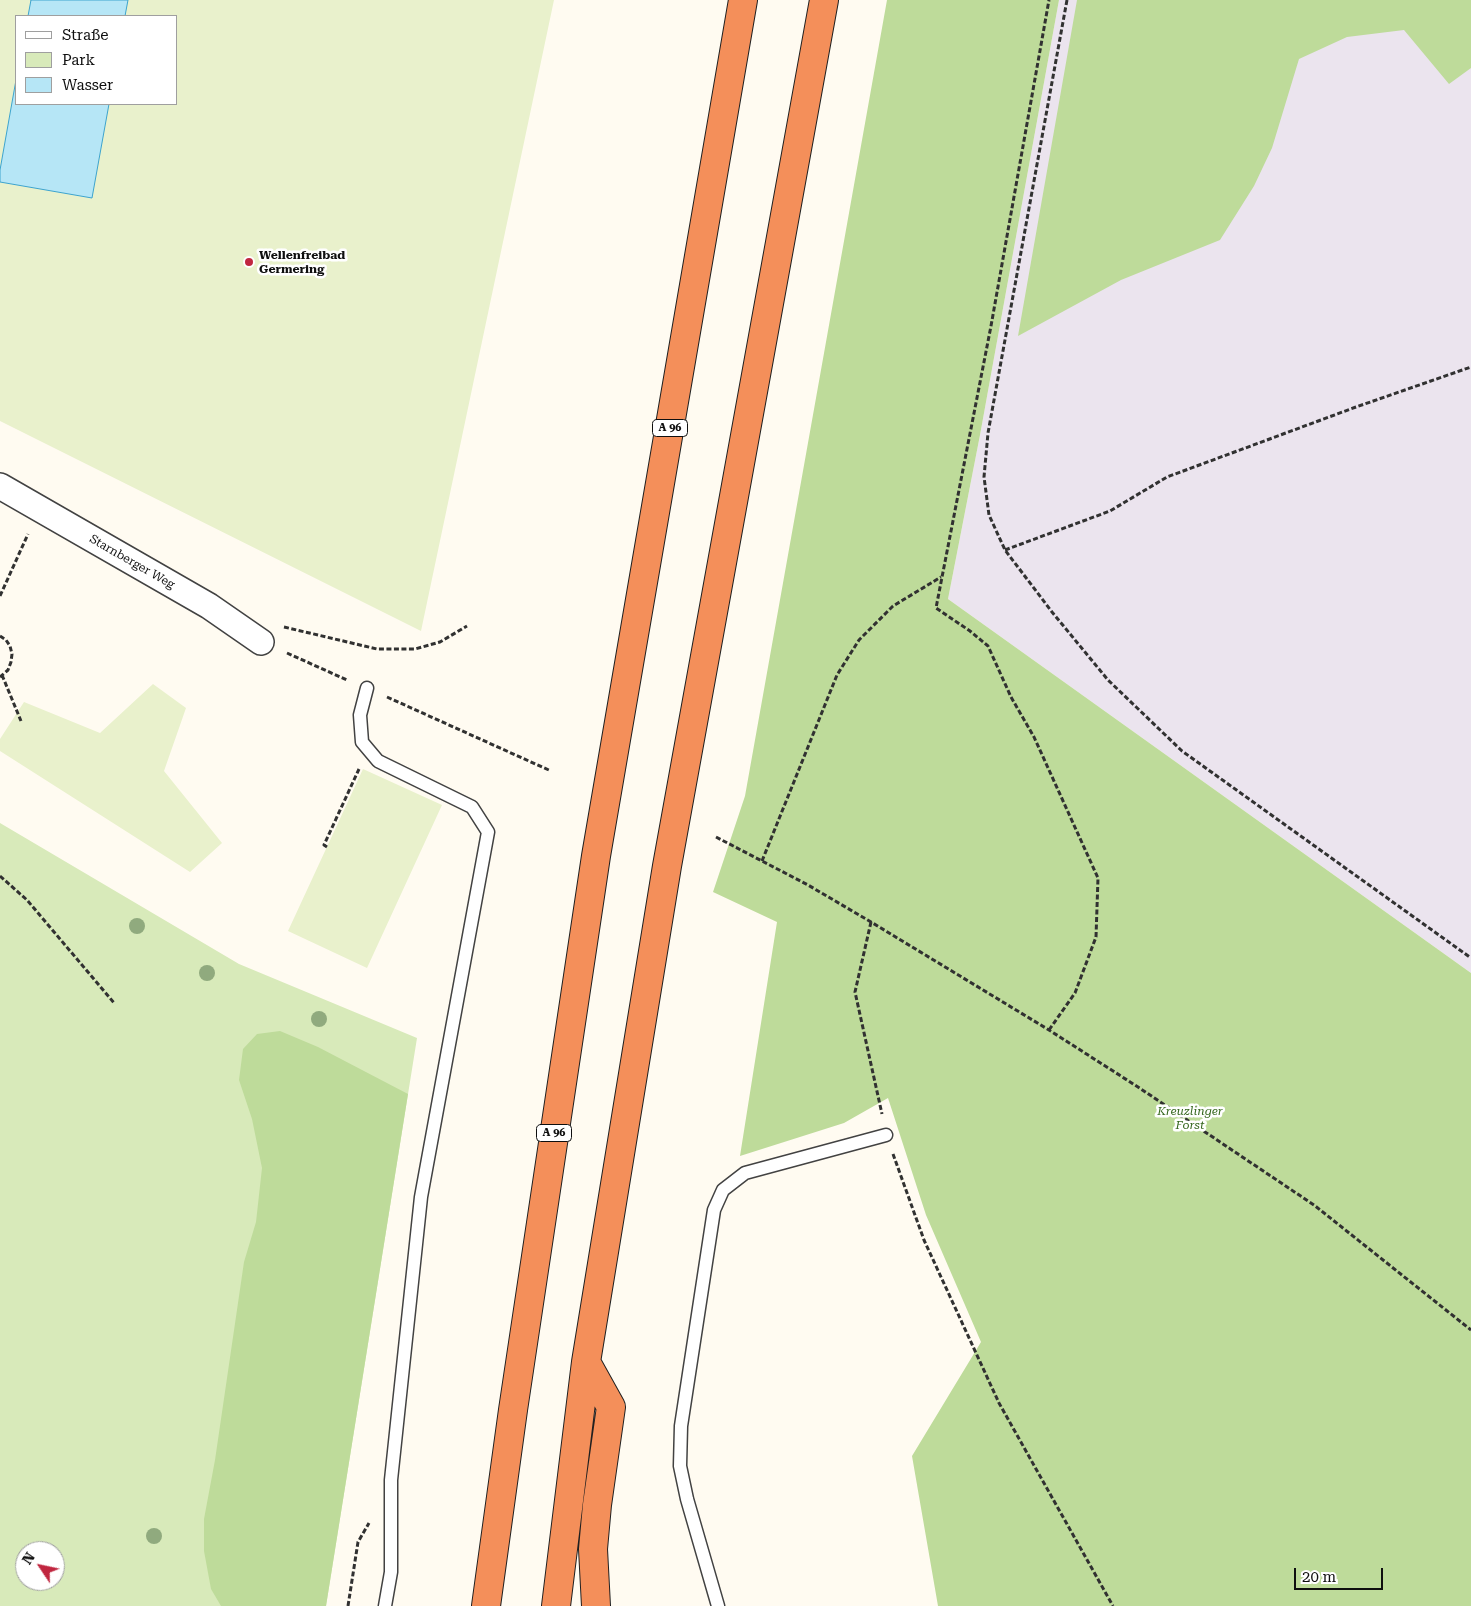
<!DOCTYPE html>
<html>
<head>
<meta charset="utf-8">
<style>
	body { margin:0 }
	#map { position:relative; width:1471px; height:1606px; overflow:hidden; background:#fffbf1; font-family:"Roboto Serif",serif }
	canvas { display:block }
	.legend { position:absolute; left:15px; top:15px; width:162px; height:90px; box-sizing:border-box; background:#fff; border:1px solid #9f9f9f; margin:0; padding:6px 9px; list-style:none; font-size:15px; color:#0f0f0f }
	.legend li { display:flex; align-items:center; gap:10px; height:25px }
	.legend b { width:25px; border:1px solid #9f9f9f }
	.north { position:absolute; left:15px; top:1541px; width:50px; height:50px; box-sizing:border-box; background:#fff; border:1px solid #9f9f9f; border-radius:50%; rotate:304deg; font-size:14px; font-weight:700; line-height:20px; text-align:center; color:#0f0f0f }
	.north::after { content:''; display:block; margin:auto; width:18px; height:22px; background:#c0263f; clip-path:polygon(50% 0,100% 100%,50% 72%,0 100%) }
	.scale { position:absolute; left:1294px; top:1568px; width:89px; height:22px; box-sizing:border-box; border:2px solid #0f0f0f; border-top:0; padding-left:6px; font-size:15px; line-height:18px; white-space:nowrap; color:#0f0f0f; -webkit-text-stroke:4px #fff; paint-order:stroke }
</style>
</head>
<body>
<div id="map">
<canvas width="1471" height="1606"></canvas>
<ul class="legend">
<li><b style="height:6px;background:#fff"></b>Straße</li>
<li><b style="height:14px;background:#d8eaba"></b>Park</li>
<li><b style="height:14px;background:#b6e6f6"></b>Wasser</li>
</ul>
<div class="north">N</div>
<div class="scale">20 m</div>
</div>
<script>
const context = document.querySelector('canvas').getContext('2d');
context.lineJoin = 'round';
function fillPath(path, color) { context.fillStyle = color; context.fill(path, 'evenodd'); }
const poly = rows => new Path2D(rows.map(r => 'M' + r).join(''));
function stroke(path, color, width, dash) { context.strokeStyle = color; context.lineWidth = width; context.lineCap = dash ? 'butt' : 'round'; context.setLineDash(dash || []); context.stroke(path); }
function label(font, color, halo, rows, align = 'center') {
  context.font = font + ' "Roboto Serif",serif'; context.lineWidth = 5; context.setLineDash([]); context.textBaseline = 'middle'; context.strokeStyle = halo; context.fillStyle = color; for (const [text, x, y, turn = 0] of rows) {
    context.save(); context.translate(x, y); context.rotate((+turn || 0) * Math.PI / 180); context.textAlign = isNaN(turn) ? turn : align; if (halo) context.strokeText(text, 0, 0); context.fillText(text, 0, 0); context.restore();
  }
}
fillPath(poly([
	[1059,0,1471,0,1471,973,948,599,980,435]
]), '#ebe4ee');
fillPath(poly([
	[0,823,239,964,417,1038,326,1606,0,1606],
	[25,1551,55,1551,55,1581,25,1581]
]), '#d8eaba');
fillPath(poly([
	[887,0,1059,0,980,435,948,599,1471,973,1471,1606,938,1606,912,1456,981,1342,926,1215,888,1098,844,1123,740,1156,777,922,713,892,745,796],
	[1077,0,1471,0,1471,68,1449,84,1404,30,1347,37,1299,59,1272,148,1254,186,1220,240,1121,280,1018,336],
	[280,1031,318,1047,408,1094,326,1606,221,1606,211,1589,204,1551,204,1519,215,1460,244,1262,256,1222,262,1168,252,1119,239,1080,243,1049,257,1034]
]), '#bedb9a');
fillPath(poly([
	[0,0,554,0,421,631,0,421],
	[16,16,176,16,176,104,16,104],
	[153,684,186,708,164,771,222,843,190,872,0,751,0,739,24,702,100,733],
	[363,769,442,805,367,968,288,931]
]), '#e9f1cc');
const water = poly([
	[31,0,128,0,125,16,28,16,31,0],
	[16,80,16,104,109,104,92,198,0,182,0,170,16,80]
]);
fillPath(water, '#b6e6f6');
stroke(water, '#3da4ce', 1);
const service = poly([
	[367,688,360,715,362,742,378,761,472,807,488,832,421,1197,391,1480,391,1572,385,1606],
	[718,1606,687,1499,680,1466,681,1426,714,1210,723,1190,745,1173,886,1135]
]);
const minor = poly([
	[0,486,209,606,261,642]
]);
const motorway = poly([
	[586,1362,611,1407,597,1505,593,1549,596,1606],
	[486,1606,513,1410,596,856,743,0],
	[556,1606,586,1362,667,866,824,0]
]);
stroke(service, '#424242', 15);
stroke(minor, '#424242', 28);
stroke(motorway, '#202020', 30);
stroke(poly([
	[1067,0,988,433,984,477,989,515,1005,550,1052,612,1108,680,1182,751,1471,958],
	[1005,550,1110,511,1167,477,1356,407,1471,367],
	[0,596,28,534],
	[284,627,377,649,415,649,440,642,467,626],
	[0,636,6,640,10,646,12,654,11,662,8,670,0,677],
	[287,653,347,680],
	[2,675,21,721],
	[387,697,551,771],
	[716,837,808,885,871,922,1049,1030,1138,1087,1314,1205,1471,1330],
	[327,847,324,845,359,769],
	[762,861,837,675,859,640,893,606,941,577],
	[0,876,27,900,115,1004],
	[871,922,855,992,882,1114],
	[1049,1030,1075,993,1096,937,1098,878,1034,737,1011,697,988,646,970,631,936,608,991,326,1049,0],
	[893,1154,924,1240,999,1403,1113,1606],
	[348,1606,358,1542,369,1523]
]), '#313131', 3, [5, 2.5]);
stroke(service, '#fff', 12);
stroke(minor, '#fff', 25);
stroke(motorway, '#f48f5a', 28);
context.fillStyle = '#90aa7e';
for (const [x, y] of [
	[137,926],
	[207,973],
	[319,1019],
	[154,1536]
]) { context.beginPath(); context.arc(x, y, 8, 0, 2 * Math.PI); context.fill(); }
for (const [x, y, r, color] of [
	[249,262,5,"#c0263f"]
]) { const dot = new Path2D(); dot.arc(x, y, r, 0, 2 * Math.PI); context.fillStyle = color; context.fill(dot); stroke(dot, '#fff', 2); }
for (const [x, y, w] of [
	[670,428,35],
	[554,1133,35]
]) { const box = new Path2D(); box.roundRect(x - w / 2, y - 8.5, w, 17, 4); context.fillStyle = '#fff'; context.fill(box); stroke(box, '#0f0f0f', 1); }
label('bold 11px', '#0f0f0f', null, [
	["A 96",670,428],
	["A 96",554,1133]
]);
label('bold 12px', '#0f0f0f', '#fff', [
	["Wellenfreibad",259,255],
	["Germering",259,269]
], 'left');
label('12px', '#0f0f0f', '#fff', [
	["Starnberger Weg",132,562,30]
]);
label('italic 12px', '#36681f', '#fff', [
	["Kreuzlinger",1190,1111],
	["Forst",1190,1125]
]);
</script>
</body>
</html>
